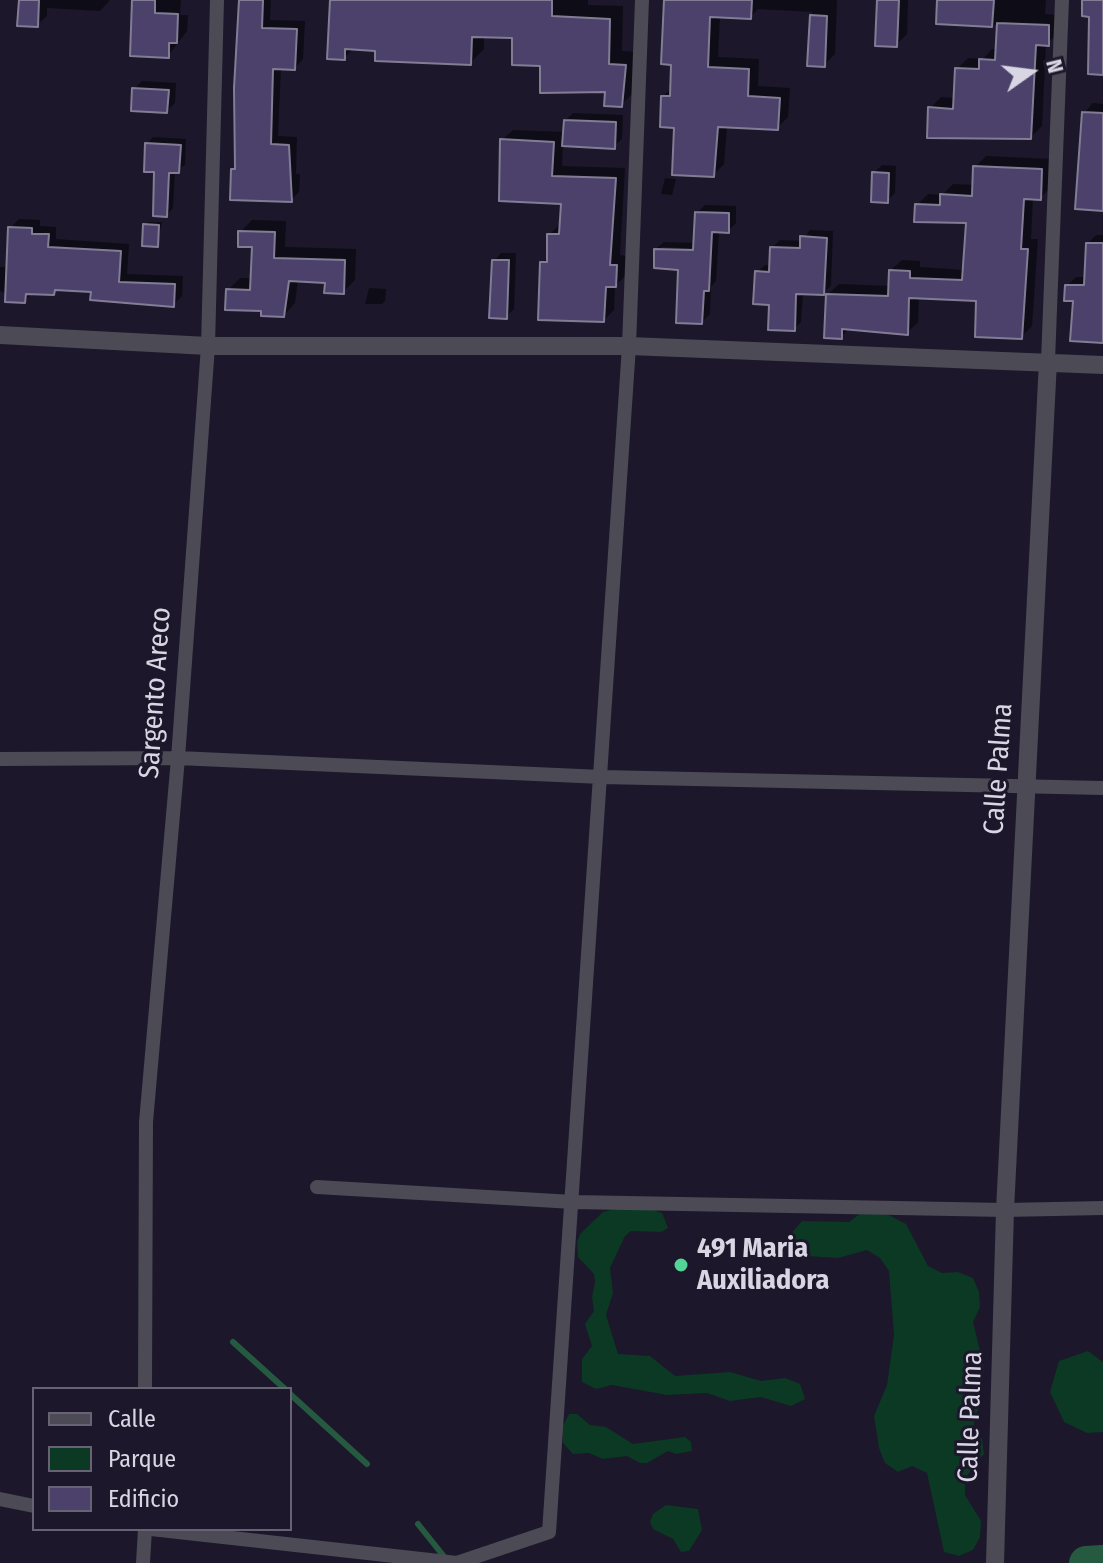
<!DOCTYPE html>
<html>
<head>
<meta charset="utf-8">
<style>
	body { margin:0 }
	#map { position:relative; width:1103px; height:1563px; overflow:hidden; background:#1c172a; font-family:"Fira Sans Condensed",sans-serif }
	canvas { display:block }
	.legend { position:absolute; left:32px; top:1387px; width:260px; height:144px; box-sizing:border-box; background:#1c172a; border:2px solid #676374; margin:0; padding:10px 14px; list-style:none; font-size:24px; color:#d8d6e3 }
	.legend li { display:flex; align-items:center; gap:16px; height:40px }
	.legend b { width:40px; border:2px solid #676374 }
	.north { position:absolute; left:991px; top:32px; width:80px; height:80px; -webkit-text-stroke:6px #1c172a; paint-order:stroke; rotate:76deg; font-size:22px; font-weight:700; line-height:32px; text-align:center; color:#d8d6e3 }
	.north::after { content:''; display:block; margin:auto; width:28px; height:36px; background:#d8d6e3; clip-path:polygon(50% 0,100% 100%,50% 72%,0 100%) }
</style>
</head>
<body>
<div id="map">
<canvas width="1103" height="1563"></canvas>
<ul class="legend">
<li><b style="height:10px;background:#4c4a54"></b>Calle</li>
<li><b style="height:22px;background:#0b3924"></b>Parque</li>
<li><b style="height:22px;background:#4b416b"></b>Edificio</li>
</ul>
<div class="north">N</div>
</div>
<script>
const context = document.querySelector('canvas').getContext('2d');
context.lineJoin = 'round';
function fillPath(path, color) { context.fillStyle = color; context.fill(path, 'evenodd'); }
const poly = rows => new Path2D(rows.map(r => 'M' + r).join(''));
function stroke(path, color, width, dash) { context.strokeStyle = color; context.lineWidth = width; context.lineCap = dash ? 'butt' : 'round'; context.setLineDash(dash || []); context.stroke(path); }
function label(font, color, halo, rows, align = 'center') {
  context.font = font + ' "Fira Sans Condensed",sans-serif'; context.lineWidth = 6; context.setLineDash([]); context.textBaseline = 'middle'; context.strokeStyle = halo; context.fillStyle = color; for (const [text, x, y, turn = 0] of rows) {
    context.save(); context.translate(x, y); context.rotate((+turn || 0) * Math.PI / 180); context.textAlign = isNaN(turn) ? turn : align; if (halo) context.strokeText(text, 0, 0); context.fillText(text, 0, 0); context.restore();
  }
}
fillPath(poly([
	[634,1204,662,1213,668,1228,661,1232,631,1231,625,1236,610,1268,613,1293,606,1315,618,1354,650,1356,675,1376,730,1372,761,1381,785,1378,800,1384,805,1399,791,1406,761,1397,730,1401,707,1393,667,1395,612,1385,596,1389,582,1382,582,1359,592,1346,585,1324,594,1311,592,1297,595,1282,594,1274,578,1257,577,1242,580,1234,603,1212],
	[879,1210,906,1224,928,1266,942,1273,958,1272,973,1278,979,1292,980,1307,973,1322,984,1367,981,1398,973,1427,982,1439,984,1454,965,1478,965,1495,981,1521,980,1537,973,1550,959,1556,944,1552,927,1473,912,1466,898,1472,885,1463,879,1448,874,1416,887,1385,894,1335,889,1271,880,1258,867,1250,838,1258,806,1256,790,1235,802,1221,849,1222,862,1212],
	[1088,1351,1103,1362,1103,1432,1087,1433,1064,1422,1050,1392,1059,1361],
	[569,1414,577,1414,590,1425,606,1427,633,1444,685,1437,691,1442,692,1451,676,1454,668,1451,647,1463,640,1463,627,1456,603,1459,589,1453,573,1454,563,1443,562,1428],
	[666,1505,698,1509,702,1530,689,1551,681,1552,673,1539,653,1529,650,1522,653,1514]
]), '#0b3924');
fillPath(poly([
	[21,0,110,0,100,11,47,8,47,16,37,25],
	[134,0,181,0,180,15,188,15,187,31,168,56],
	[241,0,271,0,270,20,305,21,303,59,295,68,281,67,278,136,297,137,296,174,300,174,299,192,291,200,233,170,237,166],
	[332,0,588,0,588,5,623,6,622,51,638,52,635,91,621,105,607,90,542,64,514,36,484,35,484,49,470,63,354,48,344,58],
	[666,0,837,0,835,54,824,65,810,64,812,12,758,9,750,17,720,15,718,57,759,59,758,86,790,88,788,117,777,128,727,126,724,164,713,175,676,126,663,96,672,88,673,63],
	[879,0,908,0,907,34,896,45],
	[939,0,1046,0,1045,14,1060,15,1059,33,1046,44,1042,126,1031,137,930,108,941,97,955,98,957,69,968,58,983,59,992,49,998,49,999,25,938,22],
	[142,81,176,83,175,103,167,111,134,89],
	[1093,103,1103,104,1103,209,1084,113],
	[573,113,623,115,622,139,614,146,563,144,562,166,625,168,620,255,627,256,626,275,615,286,614,310,604,320,542,263,549,256,549,235,560,224,563,202,502,140,513,130,565,132,565,121],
	[153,137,186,139,185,165,175,171,173,208,167,215,147,144],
	[986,156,1052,159,1051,187,1040,198,1033,197,1031,239,1038,239,1032,326,1021,337,978,300,919,297,918,322,907,333,849,328,841,337,828,294,839,284,890,286,891,270,902,260,920,261,920,267,965,270,968,221,917,205,928,194,942,195,953,184,974,185,975,167],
	[882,165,896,166,895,193,887,201,874,173],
	[665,178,676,179,672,195,661,194],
	[705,205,736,206,736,223,728,231,719,231,716,281,711,287,710,314,702,322,680,268,656,249,664,242,696,243,697,213],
	[661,247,703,249,703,253,661,251],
	[19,219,40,220,40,226,56,227,56,239,129,244,127,274,183,276,182,296,173,305,93,290,34,292,24,301,0,291,0,267,8,267,10,228],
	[252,220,286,221,285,247,356,249,355,280,343,292,327,281,298,280,295,303,284,315,264,309,228,290,240,278,253,278,254,245,240,232],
	[148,222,162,222,157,245,145,225],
	[810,230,833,231,831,286,823,293,803,292,801,322,794,329,771,303,757,272,765,265,771,265,772,248,780,240,802,241],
	[1096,235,1103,235,1103,340,1067,286,1076,277,1086,277,1087,244],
	[501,253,516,253,514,309,506,317,494,261],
	[369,288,386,289,385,301,382,304,365,304]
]), '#0007');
stroke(poly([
	[233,1342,285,1389],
	[290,1394,367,1464],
	[418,1524,446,1559]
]), '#265a40', 6);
stroke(poly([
	[1086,1563,1103,1562]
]), '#265a40', 34);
const building = poly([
	[19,0,39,0,38,27,17,26,19,0],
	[132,0,155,0,155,13,178,14,177,43,169,43,169,58,130,56,132,0],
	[239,0,263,0,262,28,297,29,295,70,273,69,271,144,289,145,292,202,230,200,231,169,235,169,234,88,239,0],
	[330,0,552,0,552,16,610,19,609,64,626,65,622,107,604,106,605,92,540,93,540,66,512,65,512,38,472,37,471,65,375,61,375,51,345,49,345,60,327,59,330,0],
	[664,0,752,0,751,19,710,17,708,67,749,69,748,96,780,98,778,130,718,127,714,177,672,175,674,128,660,127,661,96,670,96,671,65,661,64,664,0],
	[877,0,899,0,897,47,875,46,877,0],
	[937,0,994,0,992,27,936,24,937,0],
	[1082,0,1103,0,1103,75,1088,74,1089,17,1082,16,1082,0],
	[810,15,827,16,825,67,807,66,810,15],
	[997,23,1049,25,1049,46,1036,45,1031,139,927,138,928,107,953,109,955,68,979,69,979,59,995,60,997,23],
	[132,88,169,90,167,113,131,111,132,88],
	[1082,112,1103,113,1103,211,1075,209,1082,112],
	[564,120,616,122,615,149,562,146,564,120],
	[500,139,554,142,552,176,616,178,610,265,617,265,616,287,606,287,604,322,538,320,540,262,547,262,547,234,559,234,561,204,499,201,500,139],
	[145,143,181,145,179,173,169,173,167,217,153,216,154,172,144,172,145,143],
	[973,166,1042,169,1041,200,1024,199,1021,249,1028,249,1022,339,975,337,976,301,909,298,908,335,842,329,842,339,824,338,826,294,888,296,889,270,910,271,910,278,962,280,966,223,914,222,915,204,940,205,940,194,972,196,973,166],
	[872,172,889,173,888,203,871,202,872,172],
	[695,212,729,213,729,233,712,232,709,291,704,291,702,324,676,323,678,270,654,268,654,249,693,250,695,212],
	[143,224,159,225,158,247,142,246,143,224],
	[8,227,32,228,32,234,49,234,48,247,121,251,119,282,175,284,174,307,90,300,91,292,55,290,54,295,26,294,25,303,5,302,8,227],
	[238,231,275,232,274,258,345,260,344,294,324,293,325,283,289,281,284,317,261,316,261,311,225,310,226,289,250,290,252,247,238,247,238,231],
	[800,236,827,238,824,295,796,294,795,331,768,330,769,305,753,304,755,271,769,272,770,247,800,248,800,236],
	[1086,243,1103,243,1103,343,1070,341,1073,301,1064,301,1065,285,1084,285,1086,243],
	[492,260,509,260,507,319,489,318,492,260]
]);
fillPath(building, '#4b416b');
stroke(building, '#827d95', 2);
stroke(poly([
	[1048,361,1062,0],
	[0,759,178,758,602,777,1103,788],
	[317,1187,573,1202,1005,1210,1103,1208],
	[145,1389,146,1122,178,758,208,346,217,0],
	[0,1499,34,1506],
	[151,1529,457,1563,549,1532,629,346,642,0],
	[143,1563,145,1529]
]), '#4c4a54', 14);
stroke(poly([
	[0,335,208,346,629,346,1103,365],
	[995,1563,1005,1210,1048,361]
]), '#4c4a54', 18);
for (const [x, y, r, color] of [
	[681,1265,8,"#53d396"]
]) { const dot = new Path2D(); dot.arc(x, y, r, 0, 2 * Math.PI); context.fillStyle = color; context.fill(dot); stroke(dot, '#1c172a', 3); }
label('28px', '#d8d6e3', '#1c172a', [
	["Sargento Areco",156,693,-86],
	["Calle Palma",999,769,-86],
	["Calle Palma",971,1417,-88]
]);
label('bold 28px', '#d8d6e3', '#1c172a', [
	["491 Maria",697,1249],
	["Auxiliadora",697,1281]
], 'left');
</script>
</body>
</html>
